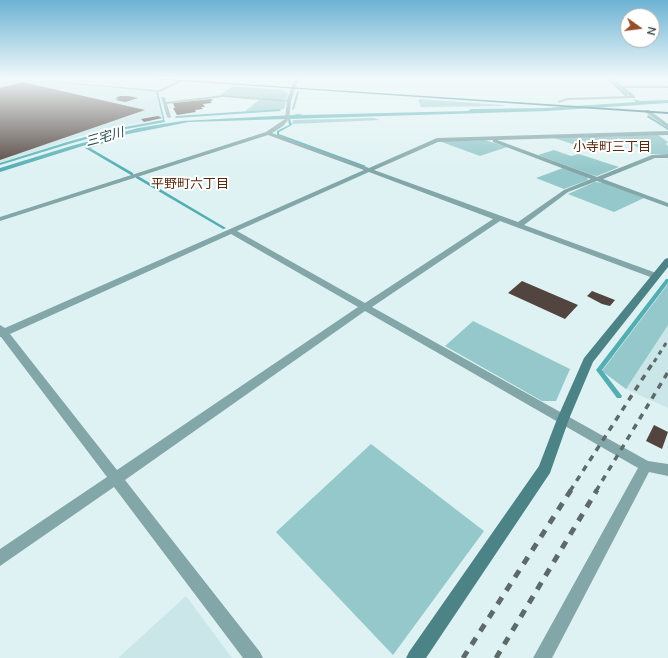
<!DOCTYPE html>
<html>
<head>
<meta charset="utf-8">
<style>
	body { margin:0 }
	#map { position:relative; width:668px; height:658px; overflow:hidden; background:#dff2f3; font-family:"Nunito Sans",sans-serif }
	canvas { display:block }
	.north { position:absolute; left:620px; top:8px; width:40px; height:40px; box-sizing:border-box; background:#fff; border:1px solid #adb1b1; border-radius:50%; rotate:104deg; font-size:11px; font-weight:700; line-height:16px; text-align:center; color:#333b3b }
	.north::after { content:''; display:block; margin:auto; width:14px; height:18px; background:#954e28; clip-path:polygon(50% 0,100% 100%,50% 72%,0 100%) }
</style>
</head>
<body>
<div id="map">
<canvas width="668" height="658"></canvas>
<div class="north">N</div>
</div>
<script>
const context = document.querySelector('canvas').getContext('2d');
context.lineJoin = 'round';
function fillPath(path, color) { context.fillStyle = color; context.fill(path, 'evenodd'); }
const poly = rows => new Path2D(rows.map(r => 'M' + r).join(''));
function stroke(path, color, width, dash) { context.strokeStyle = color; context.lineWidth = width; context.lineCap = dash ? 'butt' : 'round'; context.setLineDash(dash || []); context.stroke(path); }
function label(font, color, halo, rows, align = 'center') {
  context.font = font + ' "Nunito Sans","Noto Sans JP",sans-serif'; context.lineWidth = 4; context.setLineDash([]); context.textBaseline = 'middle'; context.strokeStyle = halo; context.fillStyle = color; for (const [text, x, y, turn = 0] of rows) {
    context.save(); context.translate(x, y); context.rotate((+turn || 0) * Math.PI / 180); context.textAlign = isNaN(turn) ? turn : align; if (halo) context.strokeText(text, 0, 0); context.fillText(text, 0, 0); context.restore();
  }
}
fillPath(poly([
	[0,78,156,92,162,119,102,129,0,163],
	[668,284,668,408,626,389,602,371],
	[186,596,232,658,118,658]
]), '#cae6e8');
fillPath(poly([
	[233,86,282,90,288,93,287,99,280,100,220,95],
	[420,99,504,105,505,106,421,107,418,100],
	[259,100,282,101,286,103,284,109,244,112],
	[374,118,380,120,292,124,293,120],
	[658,135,668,142,666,144,668,146,668,154,651,154,619,138,591,150,554,138],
	[485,140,507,147,480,156,439,141],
	[554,150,571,156,579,154,619,167,597,176,592,175,538,155],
	[563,168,587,177,588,180,564,189,536,178],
	[595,182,603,183,644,198,614,212,568,194],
	[668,284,668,325,626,389,602,371],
	[473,321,570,369,556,401,542,401,445,346],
	[371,444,484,531,393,655,276,532]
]), '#94c8ca');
fillPath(poly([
	[633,99,640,101,668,100,668,103,548,111,189,122,108,138,0,172,0,168,71,146,138,128,182,121,293,115,298,114,304,115,468,111,471,109,545,108,636,102]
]), '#53aeb3');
fillPath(poly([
	[608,80,610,80,627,94,627,96,625,96,608,80],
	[157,91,158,92,165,122,115,131,69,144,0,165,0,163,67,142,114,129,163,120,156,92,157,91],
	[298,91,299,92,294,109,292,110,297,92,298,91],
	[280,109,281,111,176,118,175,117,176,116,280,109],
	[648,115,668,128,668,130,647,117,648,115],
	[288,119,290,119,292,125,279,132,279,134,366,166,363,167,277,135,277,131,289,125,288,119],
	[110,139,112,140,90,148,133,173,133,175,131,175,85,148,110,139],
	[136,176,138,176,226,228,224,229,223,229,136,178,136,176],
	[666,279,668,279,668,283,602,370,622,396,621,398,617,398,596,370,666,279]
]), '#53aeb3');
fillPath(poly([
	[22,82,145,110,0,160,0,88],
	[120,96,128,96,138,98,125,102,115,100,119,99,115,98],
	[211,99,213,101,210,101,212,103,203,104,205,107,201,107,203,109,195,110,196,112,177,115,173,108,175,108,173,103],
	[158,116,162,118,144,122,141,119],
	[522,281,578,305,565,319,508,293],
	[592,291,615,300,610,306,602,304,587,296],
	[654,425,668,432,662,449,646,441]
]), '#52453f');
fillPath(poly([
	[6,78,159,90,180,80,183,81,160,92,6,78],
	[297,78,301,78,297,83,291,101,289,119,283,126,272,133,369,168,437,138,668,131,668,135,497,140,597,177,652,155,668,154,668,158,655,158,603,179,668,203,668,207,597,181,568,192,524,225,659,274,660,276,659,278,653,278,500,221,372,307,648,461,668,464,668,476,649,472,552,658,533,658,638,468,365,311,125,480,260,652,263,658,243,658,114,487,0,566,0,549,107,477,1,337,0,337,0,325,5,328,364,170,268,135,0,221,0,217,266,132,285,119,287,102,223,97,167,104,171,117,169,118,167,117,161,97,165,97,166,102,223,95,287,100,293,83,297,78],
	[493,140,493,142,591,179,564,190,518,222,374,170,438,142,493,140],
	[369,172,493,219,365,303,237,231,369,172],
	[231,234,358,307,117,470,10,334,231,234],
	[587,78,613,78,622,86,668,86,668,88,625,88,635,96,635,98,568,100,558,103,558,101,567,98,629,96,610,79,587,78],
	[645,110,649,110,668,124,668,128,645,112,645,110]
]), '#83a6a8');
fillPath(poly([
	[668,258,668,267,593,362,569,419,550,473,426,658,406,658,409,652,539,466,557,419,584,358,665,259,668,258]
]), '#4c8387');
fillPath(poly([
	[137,78,151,78,668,112,668,114,137,78]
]), '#1a6a6f');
stroke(poly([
	[654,362,668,340]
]), '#5e6969', 3, [4.5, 4.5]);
stroke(poly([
	[570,491,654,361],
	[596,491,668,372]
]), '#5e6969', 3.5, [6, 6]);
stroke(poly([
	[463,658,571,490],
	[496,658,597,490]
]), '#5e6969', 5, [8, 8]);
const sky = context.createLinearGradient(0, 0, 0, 170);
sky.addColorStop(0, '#6cb2d3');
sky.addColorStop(0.46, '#f1f9fa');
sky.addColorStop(1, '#f1f9fa00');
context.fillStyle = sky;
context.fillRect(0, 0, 668, 170);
label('italic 13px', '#224b4e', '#fff', [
	["三宅川",105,138,-15]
]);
label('13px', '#5a2a0f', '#fff', [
	["小寺町三丁目",612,148],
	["平野町六丁目",190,185]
]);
</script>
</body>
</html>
